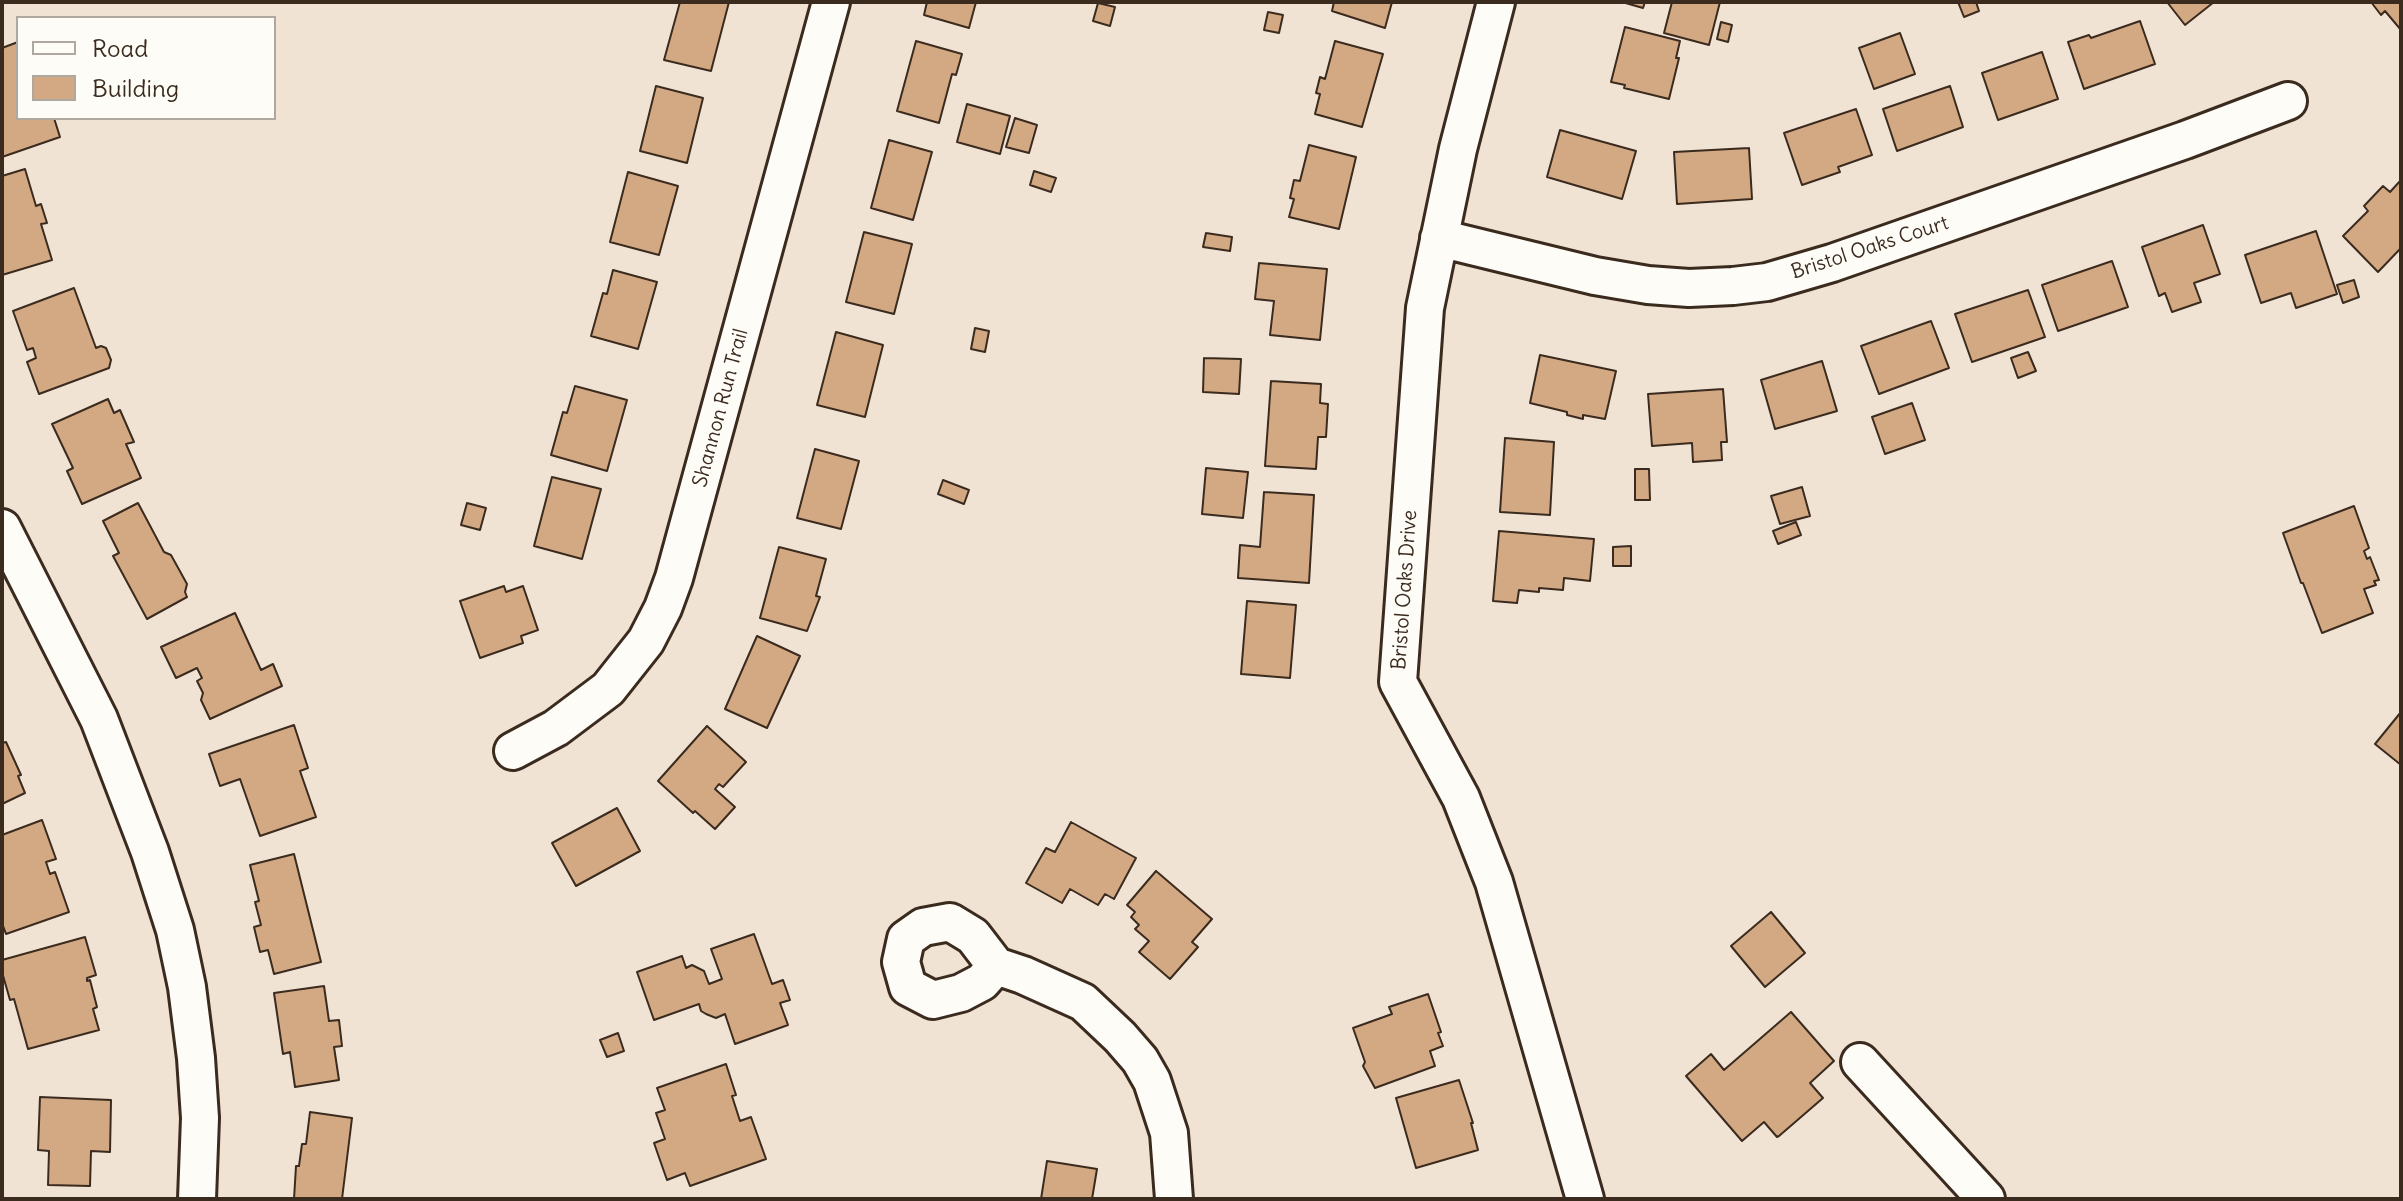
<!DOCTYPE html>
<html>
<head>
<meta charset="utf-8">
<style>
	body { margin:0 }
	#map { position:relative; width:2403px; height:1201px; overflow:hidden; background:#f0e3d4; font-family:Delius,sans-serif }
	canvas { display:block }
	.frame { position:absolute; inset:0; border:4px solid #3b2a1e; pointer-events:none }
	.legend { position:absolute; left:16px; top:16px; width:260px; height:104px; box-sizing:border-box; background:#fdfcf7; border:2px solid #afa8a0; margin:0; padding:10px 14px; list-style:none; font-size:24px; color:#3b2a1e }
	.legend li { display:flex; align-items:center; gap:16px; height:40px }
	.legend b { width:40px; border:2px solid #afa8a0 }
</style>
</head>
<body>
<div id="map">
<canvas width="2403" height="1201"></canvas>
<div class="frame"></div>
<ul class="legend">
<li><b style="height:10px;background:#fdfcf7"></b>Road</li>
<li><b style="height:22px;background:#d2a983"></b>Building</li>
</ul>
</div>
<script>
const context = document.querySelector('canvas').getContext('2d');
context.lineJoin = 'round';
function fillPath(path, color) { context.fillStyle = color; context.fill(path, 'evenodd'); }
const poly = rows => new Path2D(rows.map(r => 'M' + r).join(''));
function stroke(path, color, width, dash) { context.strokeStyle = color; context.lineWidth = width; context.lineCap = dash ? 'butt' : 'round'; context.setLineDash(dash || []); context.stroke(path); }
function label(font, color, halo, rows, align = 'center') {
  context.font = font + ' Delius,sans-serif'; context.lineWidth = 6; context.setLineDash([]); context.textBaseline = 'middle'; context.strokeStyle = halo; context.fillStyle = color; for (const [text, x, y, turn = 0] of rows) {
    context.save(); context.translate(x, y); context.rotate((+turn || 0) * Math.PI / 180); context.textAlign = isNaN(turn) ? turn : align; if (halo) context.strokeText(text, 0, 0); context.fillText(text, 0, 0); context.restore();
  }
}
const building = poly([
	[680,2,729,2,711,71,664,60,680,2],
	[927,2,976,2,969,28,924,15,927,2],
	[1334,2,1392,2,1385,28,1332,11,1334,2],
	[1622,2,1645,2,1643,8,1622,2],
	[1672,2,1720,2,1709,45,1664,33,1672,2],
	[1958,2,1976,2,1979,11,1964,17,1958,2],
	[2167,2,2214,2,2185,25,2167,2],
	[2371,2,2401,2,2401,30,2385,11,2381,15,2371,2],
	[1098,3,1115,7,1110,26,1093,21,1098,3],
	[1268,12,1283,15,1279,33,1264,30,1268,12],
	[2140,21,2155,64,2084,89,2068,42,2089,35,2091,38,2140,21],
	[1721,22,1732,25,1728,42,1717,39,1721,22],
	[1625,27,1680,41,1676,58,1679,58,1669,99,1624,88,1625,85,1611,82,1625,27],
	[1900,33,1915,74,1874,89,1859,48,1900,33],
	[916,41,962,54,956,75,952,74,939,123,897,111,916,41],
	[1335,41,1383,54,1362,127,1315,114,1320,94,1316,93,1320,77,1325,79,1335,41],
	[18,42,18,118,54,118,60,137,2,157,2,48,18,42],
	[2042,52,2058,99,1998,120,1982,73,2042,52],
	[656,86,703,98,687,163,640,151,656,86],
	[1950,86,1963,127,1897,151,1883,109,1950,86],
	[967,104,1010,116,1000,154,957,142,967,104],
	[1856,109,1872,155,1838,167,1840,172,1802,185,1784,133,1856,109],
	[1015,118,1037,125,1029,153,1006,147,1015,118],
	[1560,130,1636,151,1622,199,1547,177,1560,130],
	[889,140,932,152,913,220,871,208,889,140],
	[1309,145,1356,157,1339,229,1289,217,1294,199,1290,198,1294,180,1300,181,1309,145],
	[1749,148,1752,199,1677,204,1674,152,1749,148],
	[25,169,36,206,41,204,47,223,41,224,52,260,2,275,2,176,25,169],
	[1034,171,1056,178,1051,192,1030,185,1034,171],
	[628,172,678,186,659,255,610,242,628,172],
	[2401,180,2401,248,2378,272,2343,236,2368,211,2364,206,2383,186,2390,192,2401,180],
	[2203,225,2220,274,2194,283,2201,302,2172,312,2165,293,2159,296,2142,247,2203,225],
	[2316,231,2337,294,2296,308,2291,293,2261,303,2245,255,2316,231],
	[864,232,912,244,894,314,846,302,864,232],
	[1206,233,1232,237,1230,251,1203,247,1206,233],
	[2112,261,2128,307,2058,331,2042,285,2112,261],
	[1259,263,1327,269,1320,340,1270,335,1274,301,1255,299,1259,263],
	[613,270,657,282,638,349,591,336,603,293,607,294,613,270],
	[2354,280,2359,297,2343,303,2337,285,2354,280],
	[74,288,96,348,101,346,106,348,111,360,109,368,39,394,27,362,36,358,33,348,27,350,13,311,74,288],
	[2028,290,2045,337,1972,362,1955,314,2028,290],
	[1931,321,1949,368,1879,394,1861,346,1931,321],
	[975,328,989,331,985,352,971,349,975,328],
	[836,332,883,345,865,417,817,405,836,332],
	[2028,352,2036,371,2018,378,2011,358,2028,352],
	[1540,355,1616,371,1605,419,1583,415,1583,419,1567,415,1567,412,1530,403,1540,355],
	[1204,358,1241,359,1239,394,1203,392,1204,358],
	[1822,361,1837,411,1775,429,1761,380,1822,361],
	[1271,381,1321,384,1320,403,1328,404,1326,437,1318,437,1316,469,1265,466,1271,381],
	[575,386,627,400,607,471,551,455,563,412,567,413,575,386],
	[1723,389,1727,442,1721,442,1722,460,1693,462,1692,443,1652,446,1648,394,1723,389],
	[108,399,114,413,120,410,134,442,126,444,141,478,82,504,67,471,73,468,52,424,108,399],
	[1912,403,1925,440,1885,454,1872,417,1912,403],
	[1505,438,1554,442,1550,515,1500,512,1505,438],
	[815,449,859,461,841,529,797,518,815,449],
	[1206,468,1248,472,1243,518,1202,514,1206,468],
	[1635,469,1649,469,1650,500,1635,500,1635,469],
	[552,477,601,489,582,559,534,546,552,477],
	[943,480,969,490,964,504,938,494,943,480],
	[1802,487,1810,516,1780,524,1771,496,1802,487],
	[1264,492,1314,495,1309,583,1238,578,1240,545,1260,547,1264,492],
	[138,503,164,552,171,555,187,584,185,592,187,597,147,619,113,556,119,553,103,521,138,503],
	[467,503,486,508,480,530,461,525,467,503],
	[2354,506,2369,548,2364,551,2367,559,2370,557,2379,580,2374,581,2376,585,2364,589,2373,613,2322,633,2303,583,2301,583,2283,533,2354,506],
	[1796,522,1801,535,1778,544,1773,531,1796,522],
	[1499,531,1594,539,1590,581,1564,578,1563,590,1539,588,1539,592,1519,590,1517,603,1493,601,1499,531],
	[1631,546,1631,566,1613,566,1613,547,1631,546],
	[779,547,826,559,816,596,820,597,807,631,760,618,779,547],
	[504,586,506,592,523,586,538,630,521,636,523,643,480,658,460,601,504,586],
	[1247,601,1296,605,1290,678,1241,674,1247,601],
	[235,613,261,670,273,664,282,686,210,719,201,700,203,693,197,681,202,678,197,668,176,678,161,647,235,613],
	[757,636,800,656,767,728,725,709,757,636],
	[2401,712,2401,765,2375,744,2401,712],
	[294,725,308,768,300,771,316,817,260,836,240,779,220,786,209,754,294,725],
	[707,726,746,762,723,787,719,784,715,789,735,807,715,829,695,811,693,813,658,781,707,726],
	[6,742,21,775,18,776,25,793,2,804,2,743,6,742],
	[617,808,640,851,576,886,552,843,617,808],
	[42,820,56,859,46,862,50,874,55,872,69,912,6,934,2,923,2,835,42,820],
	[1071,822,1136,858,1114,899,1105,894,1098,905,1070,889,1062,903,1026,883,1046,848,1055,852,1071,822],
	[294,854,321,962,274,974,268,950,260,952,254,927,261,925,255,902,259,901,250,865,294,854],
	[1156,871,1212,919,1192,942,1198,947,1170,979,1139,952,1149,941,1135,929,1139,925,1131,917,1135,912,1127,905,1156,871],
	[1771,912,1805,953,1765,987,1731,946,1771,912],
	[754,934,772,984,783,980,790,1000,780,1003,788,1025,735,1044,725,1014,716,1018,706,1014,701,1011,699,1004,654,1020,637,972,682,956,686,968,692,965,704,971,709,984,722,979,711,949,754,934],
	[85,937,96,975,87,978,87,981,90,980,97,1007,93,1009,99,1030,28,1049,14,999,10,1000,2,972,2,960,85,937],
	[324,986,329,1021,339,1020,342,1046,334,1047,339,1080,295,1087,290,1052,283,1054,274,993,324,986],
	[1428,994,1441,1032,1438,1033,1443,1046,1430,1051,1435,1066,1375,1088,1363,1066,1365,1062,1353,1028,1392,1014,1389,1007,1428,994],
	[1791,1012,1834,1061,1810,1083,1823,1098,1779,1136,1777,1137,1764,1122,1742,1141,1686,1076,1711,1054,1724,1070,1791,1012],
	[618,1033,624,1051,607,1057,600,1040,618,1033],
	[726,1064,736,1095,732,1096,740,1121,751,1117,766,1159,690,1186,685,1173,667,1180,654,1143,665,1139,656,1113,665,1110,657,1088,726,1064],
	[1459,1080,1473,1123,1471,1123,1478,1150,1416,1168,1396,1098,1459,1080],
	[40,1097,111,1100,110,1152,91,1151,90,1186,48,1185,49,1151,38,1150,40,1097],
	[310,1112,352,1118,342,1199,294,1199,296,1166,299,1166,302,1144,306,1144,310,1112],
	[1047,1161,1097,1169,1092,1199,1041,1199,1047,1161]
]);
fillPath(building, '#d2a983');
stroke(building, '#3b2a1e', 2);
const minor = poly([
	[1496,2,1458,149,1425,308,1398,682,1461,798,1494,882,1585,1199],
	[1439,238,1595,276,1648,285,1689,288,1733,286,1767,282,1832,263,2185,140,2288,101],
	[2,528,99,719,150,852,175,930,187,987,196,1058,200,1118,197,1199],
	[513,751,556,728,608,689,646,641,663,608,674,578,831,2],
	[996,966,982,982,961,993,933,1000,908,987,901,962,906,939,923,927,950,922,973,936,996,966,1023,975,1083,1002,1120,1037,1140,1060,1152,1081,1169,1133,1174,1199],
	[1860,1062,1986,1199]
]);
stroke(minor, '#3b2a1e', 42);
stroke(minor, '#fdfcf7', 36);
label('20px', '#3b2a1e', '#fdfcf7', [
	["Bristol Oaks Court",1870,248,-18],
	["Shannon Run Trail",721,408,-75],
	["Bristol Oaks Drive",1405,590,-86]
]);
</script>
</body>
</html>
